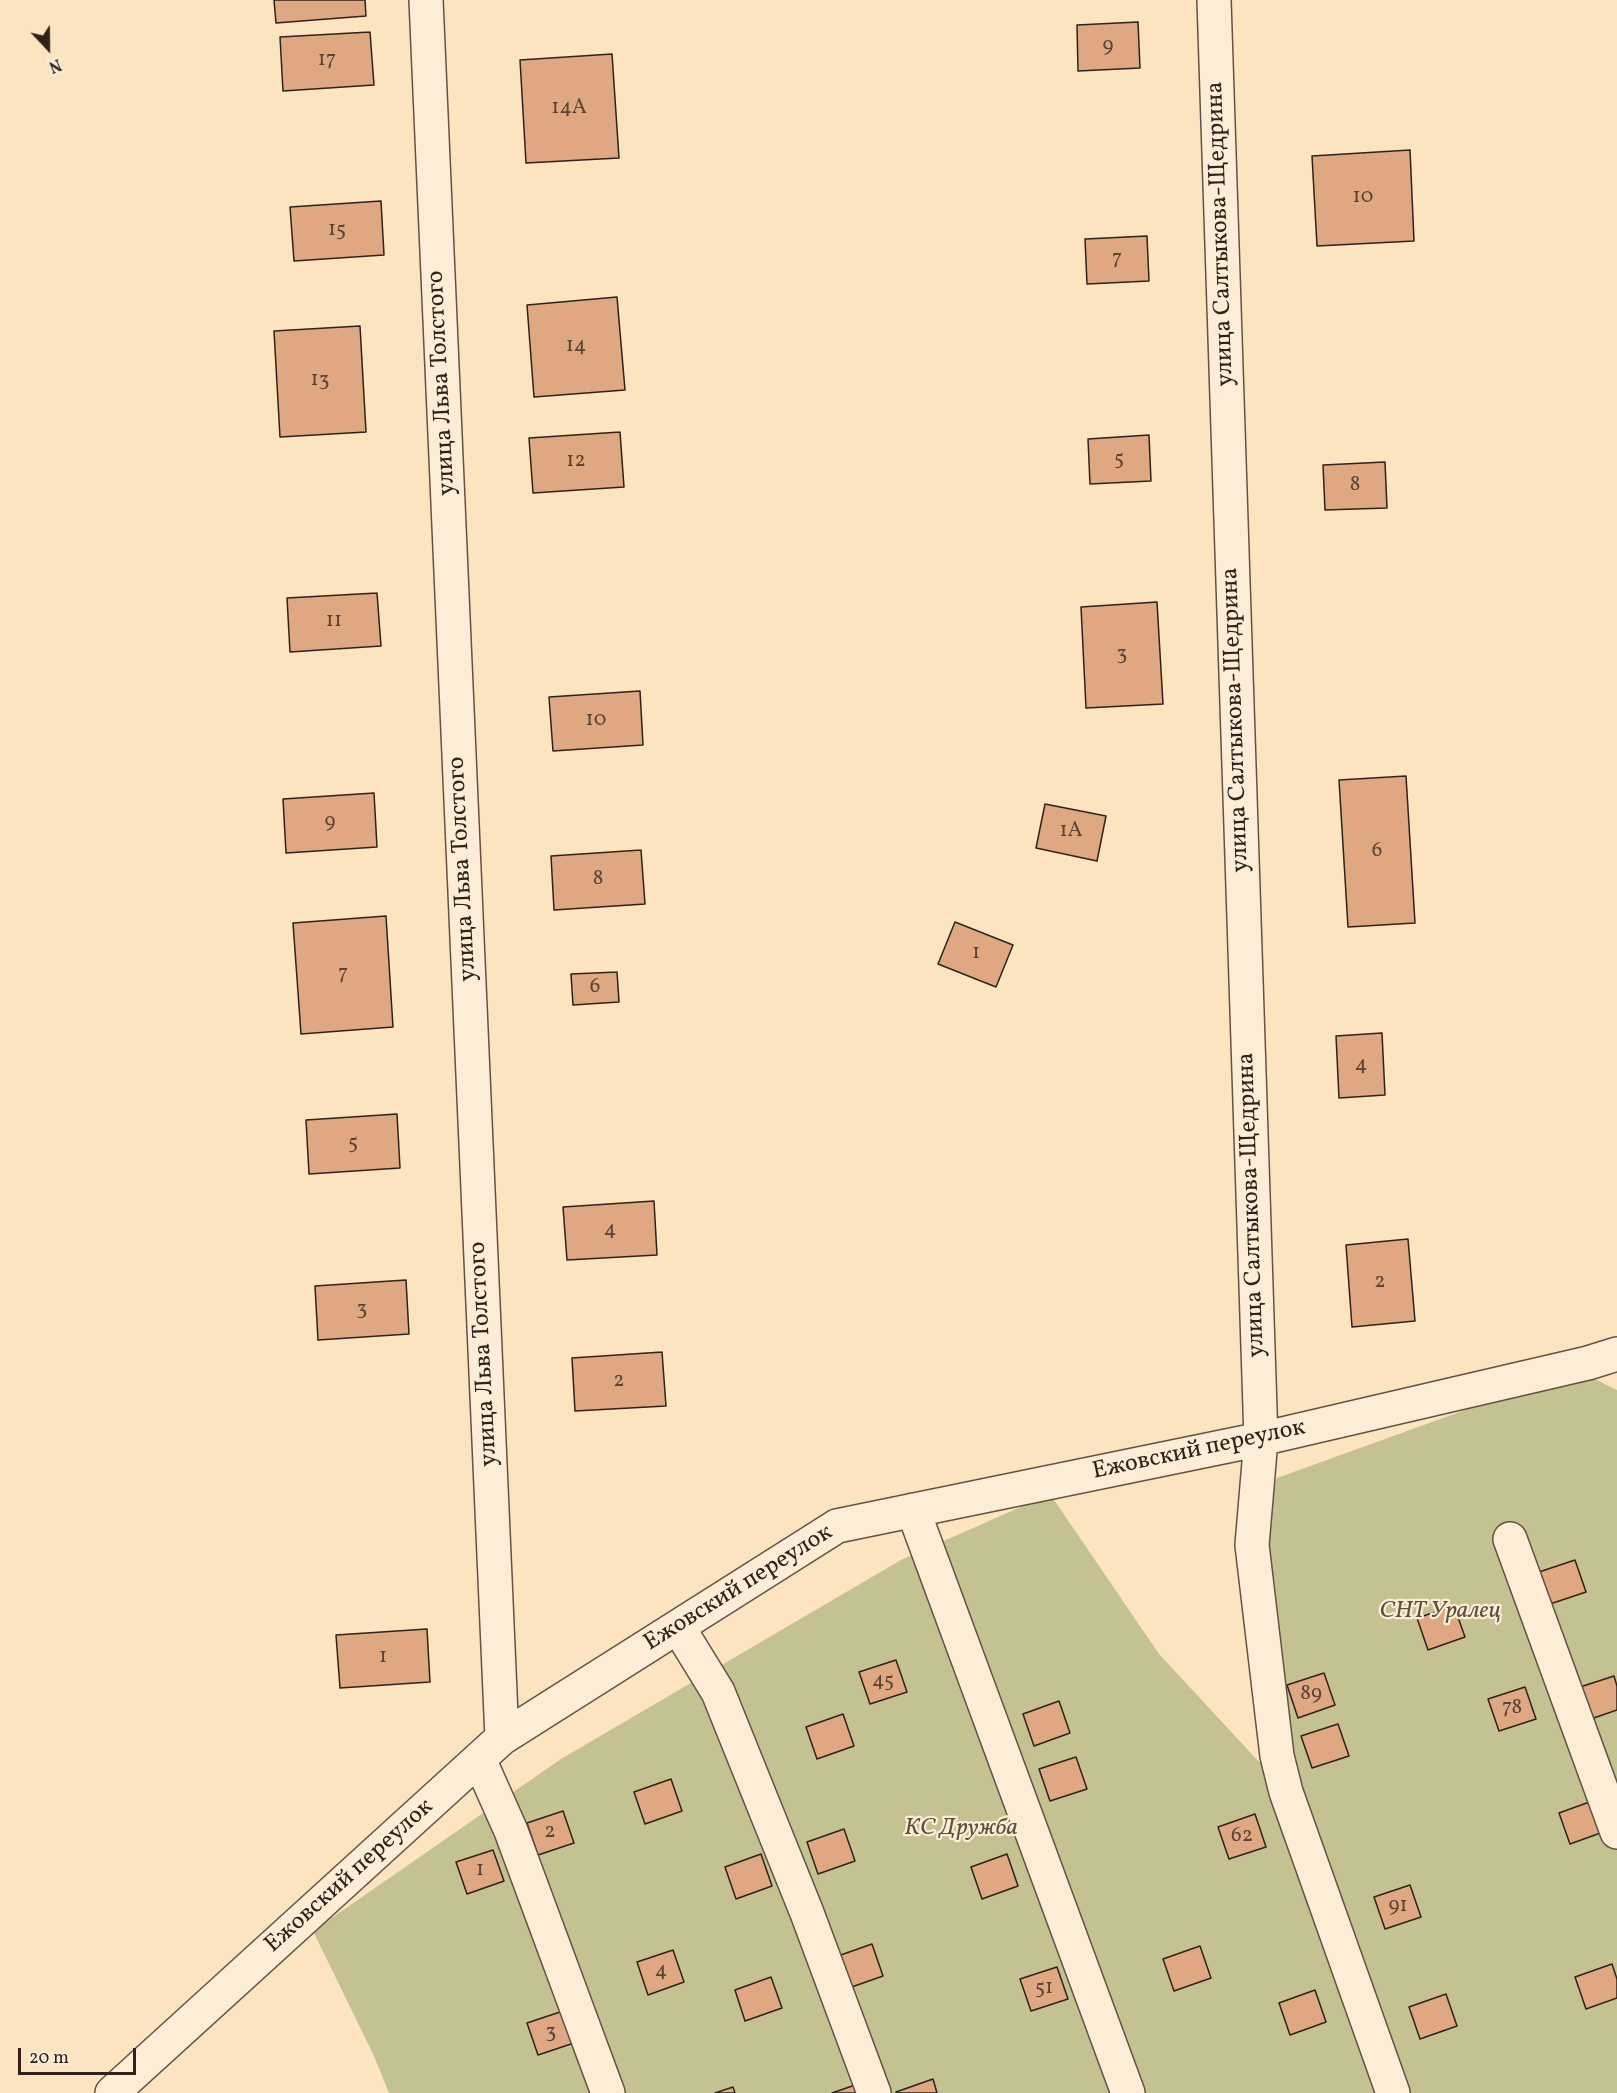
<!DOCTYPE html>
<html>
<head>
<meta charset="utf-8">
<style>
	body { margin:0 }
	#map { position:relative; width:1617px; height:2093px; overflow:hidden; background:#fce4c1; font-family:Vollkorn,serif }
	canvas { display:block }
	.north { position:absolute; left:18px; top:18px; width:60px; height:60px; -webkit-text-stroke:4px #fdedd7; paint-order:stroke; rotate:158deg; font-size:16px; font-weight:700; line-height:24px; text-align:center; color:#2e221b }
	.north::after { content:''; display:block; margin:auto; width:21px; height:27px; background:#2e221b; clip-path:polygon(50% 0,100% 100%,50% 72%,0 100%) }
	.scale { position:absolute; left:18px; top:2048px; width:118px; height:27px; box-sizing:border-box; border:3px solid #2e221b; border-top:0; padding-left:8px; font-size:18px; line-height:21px; white-space:nowrap; color:#2e221b; -webkit-text-stroke:4px #fdedd7; paint-order:stroke }
</style>
</head>
<body>
<div id="map">
<canvas width="1617" height="2093"></canvas>
<div class="north">N</div>
<div class="scale">20 m</div>
</div>
<script>
const context = document.querySelector('canvas').getContext('2d');
context.lineJoin = 'round';
function fillPath(path, color) { context.fillStyle = color; context.fill(path, 'evenodd'); }
const poly = rows => new Path2D(rows.map(r => 'M' + r).join(''));
function stroke(path, color, width, dash) { context.strokeStyle = color; context.lineWidth = width; context.lineCap = dash ? 'butt' : 'round'; context.setLineDash(dash || []); context.stroke(path); }
function label(font, color, halo, rows, align = 'center') {
  context.font = font + ' Vollkorn,serif'; context.lineWidth = 4.5; context.setLineDash([]); context.textBaseline = 'middle'; context.strokeStyle = halo; context.fillStyle = color; for (const [text, x, y, turn = 0] of rows) {
    context.save(); context.translate(x, y); context.rotate((+turn || 0) * Math.PI / 180); context.textAlign = isNaN(turn) ? turn : align; if (halo) context.strokeText(text, 0, 0); context.fillText(text, 0, 0); context.restore();
  }
}
fillPath(poly([
	[1576,1370,1617,1390,1617,2093,389,2093,374,2056,313,1931,561,1759,901,1560,1050,1494,1159,1654,1286,1791,1252,1545,1277,1478]
]), '#c3c290');
const building = poly([
	[274,0,365,0,366,16,276,23,274,0],
	[1138,22,1140,68,1078,71,1077,25,1138,22],
	[370,32,374,85,283,91,280,37,370,32],
	[612,54,619,158,526,163,520,60,612,54],
	[1410,150,1414,241,1317,246,1312,156,1410,150],
	[381,201,384,255,294,261,290,207,381,201],
	[1147,236,1149,281,1087,284,1085,239,1147,236],
	[617,297,625,390,534,397,527,305,617,297],
	[360,326,366,432,280,437,274,331,360,326],
	[620,432,624,487,533,493,529,438,620,432],
	[1149,435,1151,481,1090,484,1088,439,1149,435],
	[1385,462,1387,508,1325,510,1323,465,1385,462],
	[377,593,381,646,290,652,287,598,377,593],
	[1157,602,1163,704,1086,708,1081,607,1157,602],
	[640,691,643,745,553,751,549,697,640,691],
	[1406,776,1415,923,1348,927,1339,780,1406,776],
	[374,793,377,847,286,853,283,799,374,793],
	[1045,804,1106,816,1097,861,1036,848,1045,804],
	[641,850,645,904,554,910,551,856,641,850],
	[386,916,393,1027,301,1034,293,923,386,916],
	[955,922,1013,945,996,987,938,964,955,922],
	[617,972,619,1002,573,1005,571,974,617,972],
	[1382,1033,1385,1095,1339,1098,1336,1036,1382,1033],
	[397,1114,400,1168,309,1174,306,1120,397,1114],
	[654,1201,657,1255,567,1260,563,1207,654,1201],
	[1408,1239,1415,1321,1352,1327,1346,1245,1408,1239],
	[406,1280,409,1334,318,1340,315,1286,406,1280],
	[662,1352,666,1406,575,1411,572,1358,662,1352],
	[1575,1560,1586,1592,1550,1604,1539,1572,1575,1560],
	[1454,1606,1465,1637,1428,1650,1417,1618,1454,1606],
	[427,1629,430,1682,340,1688,336,1635,427,1629],
	[896,1660,907,1692,870,1704,859,1672,896,1660],
	[1324,1673,1335,1705,1298,1718,1287,1685,1324,1673],
	[1614,1676,1617,1686,1617,1710,1588,1720,1577,1688,1614,1676],
	[1525,1687,1536,1719,1499,1731,1488,1699,1525,1687],
	[1059,1701,1070,1733,1034,1746,1023,1714,1059,1701],
	[843,1714,854,1746,817,1759,806,1727,843,1714],
	[1338,1724,1349,1756,1312,1768,1301,1736,1338,1724],
	[1076,1757,1087,1789,1050,1801,1039,1769,1076,1757],
	[671,1779,682,1811,645,1824,634,1792,671,1779],
	[1595,1800,1606,1831,1570,1844,1559,1813,1595,1800],
	[563,1811,574,1843,538,1855,527,1823,563,1811],
	[1255,1814,1266,1847,1229,1859,1218,1827,1255,1814],
	[844,1829,855,1861,818,1874,807,1842,844,1829],
	[493,1850,504,1881,467,1894,456,1862,493,1850],
	[761,1854,772,1886,736,1899,725,1867,761,1854],
	[1007,1854,1018,1886,982,1899,971,1867,1007,1854],
	[1410,1885,1421,1917,1385,1929,1374,1897,1410,1885],
	[872,1944,883,1976,846,1989,835,1957,872,1944],
	[1200,1946,1211,1978,1174,1991,1163,1959,1200,1946],
	[673,1950,684,1982,648,1995,637,1962,673,1950],
	[1612,1964,1617,1979,1617,1998,1586,2009,1575,1977,1612,1964],
	[1057,1967,1068,1999,1031,2011,1020,1979,1057,1967],
	[771,1977,782,2008,745,2021,735,1990,771,1977],
	[1315,1990,1326,2022,1290,2035,1279,2003,1315,1990],
	[1446,1994,1457,2026,1420,2039,1409,2007,1446,1994],
	[563,2011,574,2043,538,2055,527,2023,563,2011],
	[933,2079,937,2093,896,2093,896,2092,933,2079],
	[858,2084,861,2093,832,2093,858,2084],
	[733,2087,735,2093,715,2093,733,2087]
]);
fillPath(building, '#dfa883');
stroke(building, '#2e221b', 1.5);
const minor = poly([
	[426,0,502,1738],
	[1214,0,1261,1439,1252,1545,1277,1756,1286,1792,1393,2093],
	[913,1510,1128,2093],
	[1510,1539,1617,1832],
	[678,1627,718,1692,807,1913,874,2093],
	[479,1759,511,1831,608,2093],
	[112,2093,502,1738,837,1526,1261,1439,1588,1363,1617,1354]
]);
stroke(minor, '#625244', 36);
stroke(minor, '#fdedd7', 33);
label('21px', '#5a4435', null, [
	["9",1108,47],
	["17",327,61],
	["14А",569,109],
	["10",1363,198],
	["15",337,231],
	["7",1117,260],
	["14",576,347],
	["13",320,381],
	["5",1119,460],
	["12",576,462],
	["8",1355,486],
	["11",334,622],
	["3",1122,655],
	["10",596,721],
	["9",330,823],
	["1А",1071,832],
	["6",1377,852],
	["8",598,880],
	["1",976,954],
	["7",343,975],
	["6",595,988],
	["4",1361,1066],
	["5",353,1144],
	["4",610,1231],
	["2",1380,1283],
	["3",362,1310],
	["2",619,1382],
	["1",383,1658],
	["45",883,1682],
	["89",1311,1695],
	["78",1512,1709],
	["2",550,1833],
	["62",1242,1837],
	["1",480,1871],
	["91",1398,1907],
	["4",661,1972],
	["51",1044,1989],
	["3",551,2033]
]);
label('24px', '#2e221b', '#fdedd7', [
	["улица Салтыкова-Щедрина",1222,234,-92],
	["улица Льва Толстого",443,383,-93],
	["улица Салтыкова-Щедрина",1237,720,-92],
	["улица Льва Толстого",464,869,-93],
	["улица Салтыкова-Щедрина",1253,1205,-92],
	["улица Льва Толстого",485,1354,-93],
	["Ежовский переулок",1199,1451,-12],
	["Ежовский переулок",739,1589,-32],
	["Ежовский переулок",350,1877,-42]
]);
label('italic 24px', '#5b523e', '#fdedd7', [
	["СНТ Уралец",1440,1613],
	["КС Дружба",961,1830]
]);
</script>
</body>
</html>
